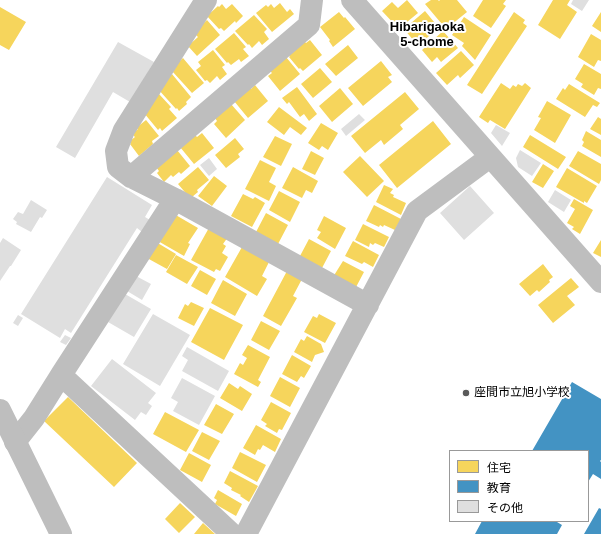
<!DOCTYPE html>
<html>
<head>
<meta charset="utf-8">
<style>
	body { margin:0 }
	#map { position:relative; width:601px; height:534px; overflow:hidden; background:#fff; font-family:Helvetica,"Noto Sans JP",sans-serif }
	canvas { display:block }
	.legend { position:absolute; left:449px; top:450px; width:140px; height:72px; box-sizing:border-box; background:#fff; border:1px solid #999; margin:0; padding:5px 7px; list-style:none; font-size:12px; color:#000 }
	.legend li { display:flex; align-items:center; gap:8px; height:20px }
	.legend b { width:20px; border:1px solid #999 }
</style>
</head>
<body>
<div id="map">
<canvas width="601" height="534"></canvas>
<ul class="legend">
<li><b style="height:11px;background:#f6d55c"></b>住宅</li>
<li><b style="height:11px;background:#4393c3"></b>教育</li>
<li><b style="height:11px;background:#dfdfdf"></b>その他</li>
</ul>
</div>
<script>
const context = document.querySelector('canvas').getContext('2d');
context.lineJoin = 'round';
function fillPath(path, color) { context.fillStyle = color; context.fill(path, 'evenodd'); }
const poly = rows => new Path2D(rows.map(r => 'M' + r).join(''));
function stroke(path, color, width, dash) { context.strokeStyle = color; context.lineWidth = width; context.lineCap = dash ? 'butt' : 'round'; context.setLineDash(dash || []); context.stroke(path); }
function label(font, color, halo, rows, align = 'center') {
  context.font = font + ' Helvetica,"Noto Sans JP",sans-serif'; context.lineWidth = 4; context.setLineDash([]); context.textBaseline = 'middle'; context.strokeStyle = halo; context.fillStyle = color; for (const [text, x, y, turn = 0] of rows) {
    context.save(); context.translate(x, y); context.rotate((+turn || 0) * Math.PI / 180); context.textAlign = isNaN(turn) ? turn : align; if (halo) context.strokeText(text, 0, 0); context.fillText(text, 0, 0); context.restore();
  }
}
fillPath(poly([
	[407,0,418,13,407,22,405,20,397,27,382,11,392,2,398,8],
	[431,0,438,0,439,1,440,0,457,0,467,12,446,29,425,4],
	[483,0,506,0,503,4,506,6,491,28,473,16],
	[553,0,570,0,567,5,577,12,560,39,538,25],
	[280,3,287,12,290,9,294,14,272,32,256,13,266,5,268,7,271,4,274,8],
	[222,4,226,9,232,4,243,16,236,23,235,21,224,31,221,28,219,29,207,16,218,6,219,7],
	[0,7,26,22,9,50,0,45],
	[425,11,439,28,423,41,420,36,414,41,404,29],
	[339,12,344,18,345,17,355,29,333,47,329,41,330,40,320,27],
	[514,12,525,20,523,23,527,26,482,94,467,85],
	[601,12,601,32,592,26],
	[254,15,267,29,264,32,269,39,262,45,259,41,252,48,249,44,248,45,235,31],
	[464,17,491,35,475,60,462,46,464,43,452,35],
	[207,20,220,35,197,56,188,46,198,37,195,34,198,28],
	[443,31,458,48,441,62,437,57,432,62,422,50],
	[234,33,246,47,243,49,249,56,241,62,239,59,231,65,228,62,227,63,215,49],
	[591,34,601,40,601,61,598,60,594,67,578,57],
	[310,40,322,55,303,71,300,68,299,69,289,57,290,56,288,54,304,41,306,43],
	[348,45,358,58,336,76,325,64],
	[213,50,225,65,222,67,227,74,220,80,217,76,210,83,207,80,205,81,196,70,201,66,198,62],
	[461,51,474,65,460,78,458,75,447,85,436,73],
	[286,57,300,74,280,91,268,76,272,73,270,71],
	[183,58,204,83,192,93,172,71,174,66],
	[381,61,392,75,388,77,392,82,363,106,348,88],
	[584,64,601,74,601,89,598,88,594,95,581,87,583,84,575,79],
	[320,68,332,82,313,98,301,84],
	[172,74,191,97,186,102,187,104,179,111,177,108,176,109,158,89],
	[501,83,510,89,513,85,516,87,518,84,522,86,525,83,531,88,505,129,490,120,488,123,479,117],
	[569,84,600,103,597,107,593,105,585,117,556,99,563,88,565,90],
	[255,85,268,101,248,118,234,101,250,88,251,89],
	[297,87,317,114,309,121,304,114,300,117,289,102,287,104,282,98],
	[340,88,353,104,332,122,319,106],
	[405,92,419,109,400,125,403,129,384,145,381,140,365,153,351,136],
	[159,94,171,107,169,109,177,118,162,131,160,128,158,130,144,113],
	[547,101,571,115,555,143,534,130,541,118,538,117],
	[231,104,245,120,226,138,214,124,217,121,215,118],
	[279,107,307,128,301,135,290,127,284,135,267,122],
	[598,117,601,119,601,135,590,129],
	[146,120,159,136,152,141,153,144,139,156,130,144,131,143,130,141,135,137,132,134,138,129,136,128],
	[433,121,451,144,397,188,379,165],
	[321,123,338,133,328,150,322,146,319,150,308,143],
	[586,131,601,140,601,157,582,146,584,142,582,140],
	[202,133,214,148,194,164,180,147,195,135,197,137],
	[530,135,566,157,558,169,523,147],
	[275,136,292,144,281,166,263,157],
	[235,138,244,149,238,154,240,157,226,168,215,155],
	[177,150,190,166,181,174,179,172,173,177,171,175,164,182,157,173,159,171,156,167],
	[311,151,324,158,315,175,302,169],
	[578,151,601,164,601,180,599,184,569,166],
	[360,156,384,181,367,197,343,172],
	[260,160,276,168,269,182,276,186,269,201,245,189],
	[543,164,554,171,543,188,532,182],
	[198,167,209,180,197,190,198,192,192,197,189,197,178,184],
	[293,167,318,181,312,193,306,190,302,198,282,188],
	[567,168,597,186,587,203,584,201,584,203,556,187],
	[214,176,227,186,212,206,198,196],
	[384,185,393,189,390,193,394,195,393,197,406,203,401,215,376,202],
	[279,191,300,202,290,222,269,210],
	[243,194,253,199,255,197,265,203,252,227,231,216],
	[574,199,593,210,580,234,572,229,574,227,567,223,575,209,570,206],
	[374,205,401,219,395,230,384,225,383,227,380,225,379,227,366,221],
	[266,213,288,225,278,244,256,232],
	[174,214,198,228,188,243,190,244,184,256,158,241],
	[324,216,346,228,335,249,317,238,321,232,317,230],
	[363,224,389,237,384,247,375,243,373,245,370,243,369,247,355,240],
	[210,226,228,237,223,244,226,246,222,253,228,257,220,271,216,269,214,272,191,260],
	[309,239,331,251,322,268,300,256],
	[601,240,601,257,593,253],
	[353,241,379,255,373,267,364,262,362,264,345,256],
	[156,242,176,254,167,269,147,258],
	[242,247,269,262,262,276,267,279,257,296,225,277],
	[176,255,198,267,187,284,166,272],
	[343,261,364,272,355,289,333,277],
	[543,264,553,277,549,280,550,282,539,292,537,290,530,296,519,284],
	[200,270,216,279,207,295,191,286],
	[287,271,302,279,293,296,297,298,281,326,263,316],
	[571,278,579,287,567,296,575,305,553,323,538,305],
	[223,280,247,294,235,316,211,303],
	[191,302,204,308,194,326,178,318,185,304,188,306],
	[210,308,243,325,224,360,191,342],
	[319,314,336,323,325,343,304,332,313,316,317,318],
	[261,321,280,331,269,350,251,340],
	[307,336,321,344,324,352,315,355,312,362,294,352,301,339,304,341],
	[248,345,270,357,258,380,261,382,258,387,234,374,240,363,243,365,247,358,242,355],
	[292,355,311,366,304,378,301,376,297,382,282,374],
	[280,377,300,388,290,407,270,396],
	[229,383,238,389,240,386,252,394,242,411,220,398],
	[68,397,137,463,114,487,44,421],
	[271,402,291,413,282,430,279,429,277,433,265,426,267,424,261,420],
	[216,404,234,414,222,434,204,425],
	[165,412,199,430,186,452,153,434],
	[256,425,281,439,275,452,263,445,260,450,258,449,255,455,243,448],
	[202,432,220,441,209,460,192,451],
	[240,452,266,465,257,482,232,468],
	[189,453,211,465,202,482,180,470],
	[230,471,258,486,249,502,240,496,241,495,231,490,232,488,224,483],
	[218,490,242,504,236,516,215,504,217,500,214,498],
	[180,503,195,517,179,533,165,519],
	[203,523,215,534,194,534]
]), '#f6d55c');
fillPath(poly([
	[572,382,601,399,601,460,600,461,601,462,601,479,593,474,588,482,588,451,532,451],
	[599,508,601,509,601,534,584,534],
	[482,521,558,521,557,522,562,525,557,534,475,534]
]), '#4393c3');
fillPath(poly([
	[573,0,589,0,582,11,571,4],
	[118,42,154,62,130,102,113,92,75,158,56,147],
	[359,114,365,120,346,136,341,129],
	[496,125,510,133,502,146,491,133],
	[520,150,541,163,532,176,518,167,516,158],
	[209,158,217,169,209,176,200,165],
	[107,177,152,205,145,217,150,220,142,232,137,228,71,333,65,329,60,338,21,314],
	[470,186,494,213,464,240,440,213],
	[555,190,571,200,564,212,548,202],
	[31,200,47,210,42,218,40,217,31,232,16,224,17,222,13,219,18,212,23,214],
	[3,238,21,250,11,266,10,266,0,281,0,243],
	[136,276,151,284,142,300,127,291],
	[125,294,151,309,134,337,108,322],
	[153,314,190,335,160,386,123,364],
	[18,315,23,318,18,326,13,323],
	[65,335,71,338,66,345,60,342],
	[187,347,229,371,218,391,182,371,188,360,182,356],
	[112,359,156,393,148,403,152,406,146,415,141,412,135,420,91,386],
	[182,378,215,396,199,425,173,411,178,402,171,398]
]), '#dfdfdf');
stroke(poly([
	[206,0,124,130,116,151,118,167,131,177,175,199,368,305],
	[352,0,601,282],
	[131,177,309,25,312,0],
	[175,199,61,375,232,534],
	[15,442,34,418,61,375],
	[246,534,417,211,490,157]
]), '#bebebe', 22);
stroke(poly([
	[0,410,61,534]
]), '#bebebe', 22);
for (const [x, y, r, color] of [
	[466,393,4,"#595959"]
]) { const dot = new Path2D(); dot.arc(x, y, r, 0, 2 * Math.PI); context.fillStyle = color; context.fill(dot); stroke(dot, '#fff', 1.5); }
label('12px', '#000', '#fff', [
	["座間市立旭小学校",474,393]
], 'left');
label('bold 13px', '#000', '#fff', [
	["Hibarigaoka",427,27],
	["5-chome",427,42]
]);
</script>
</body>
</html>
